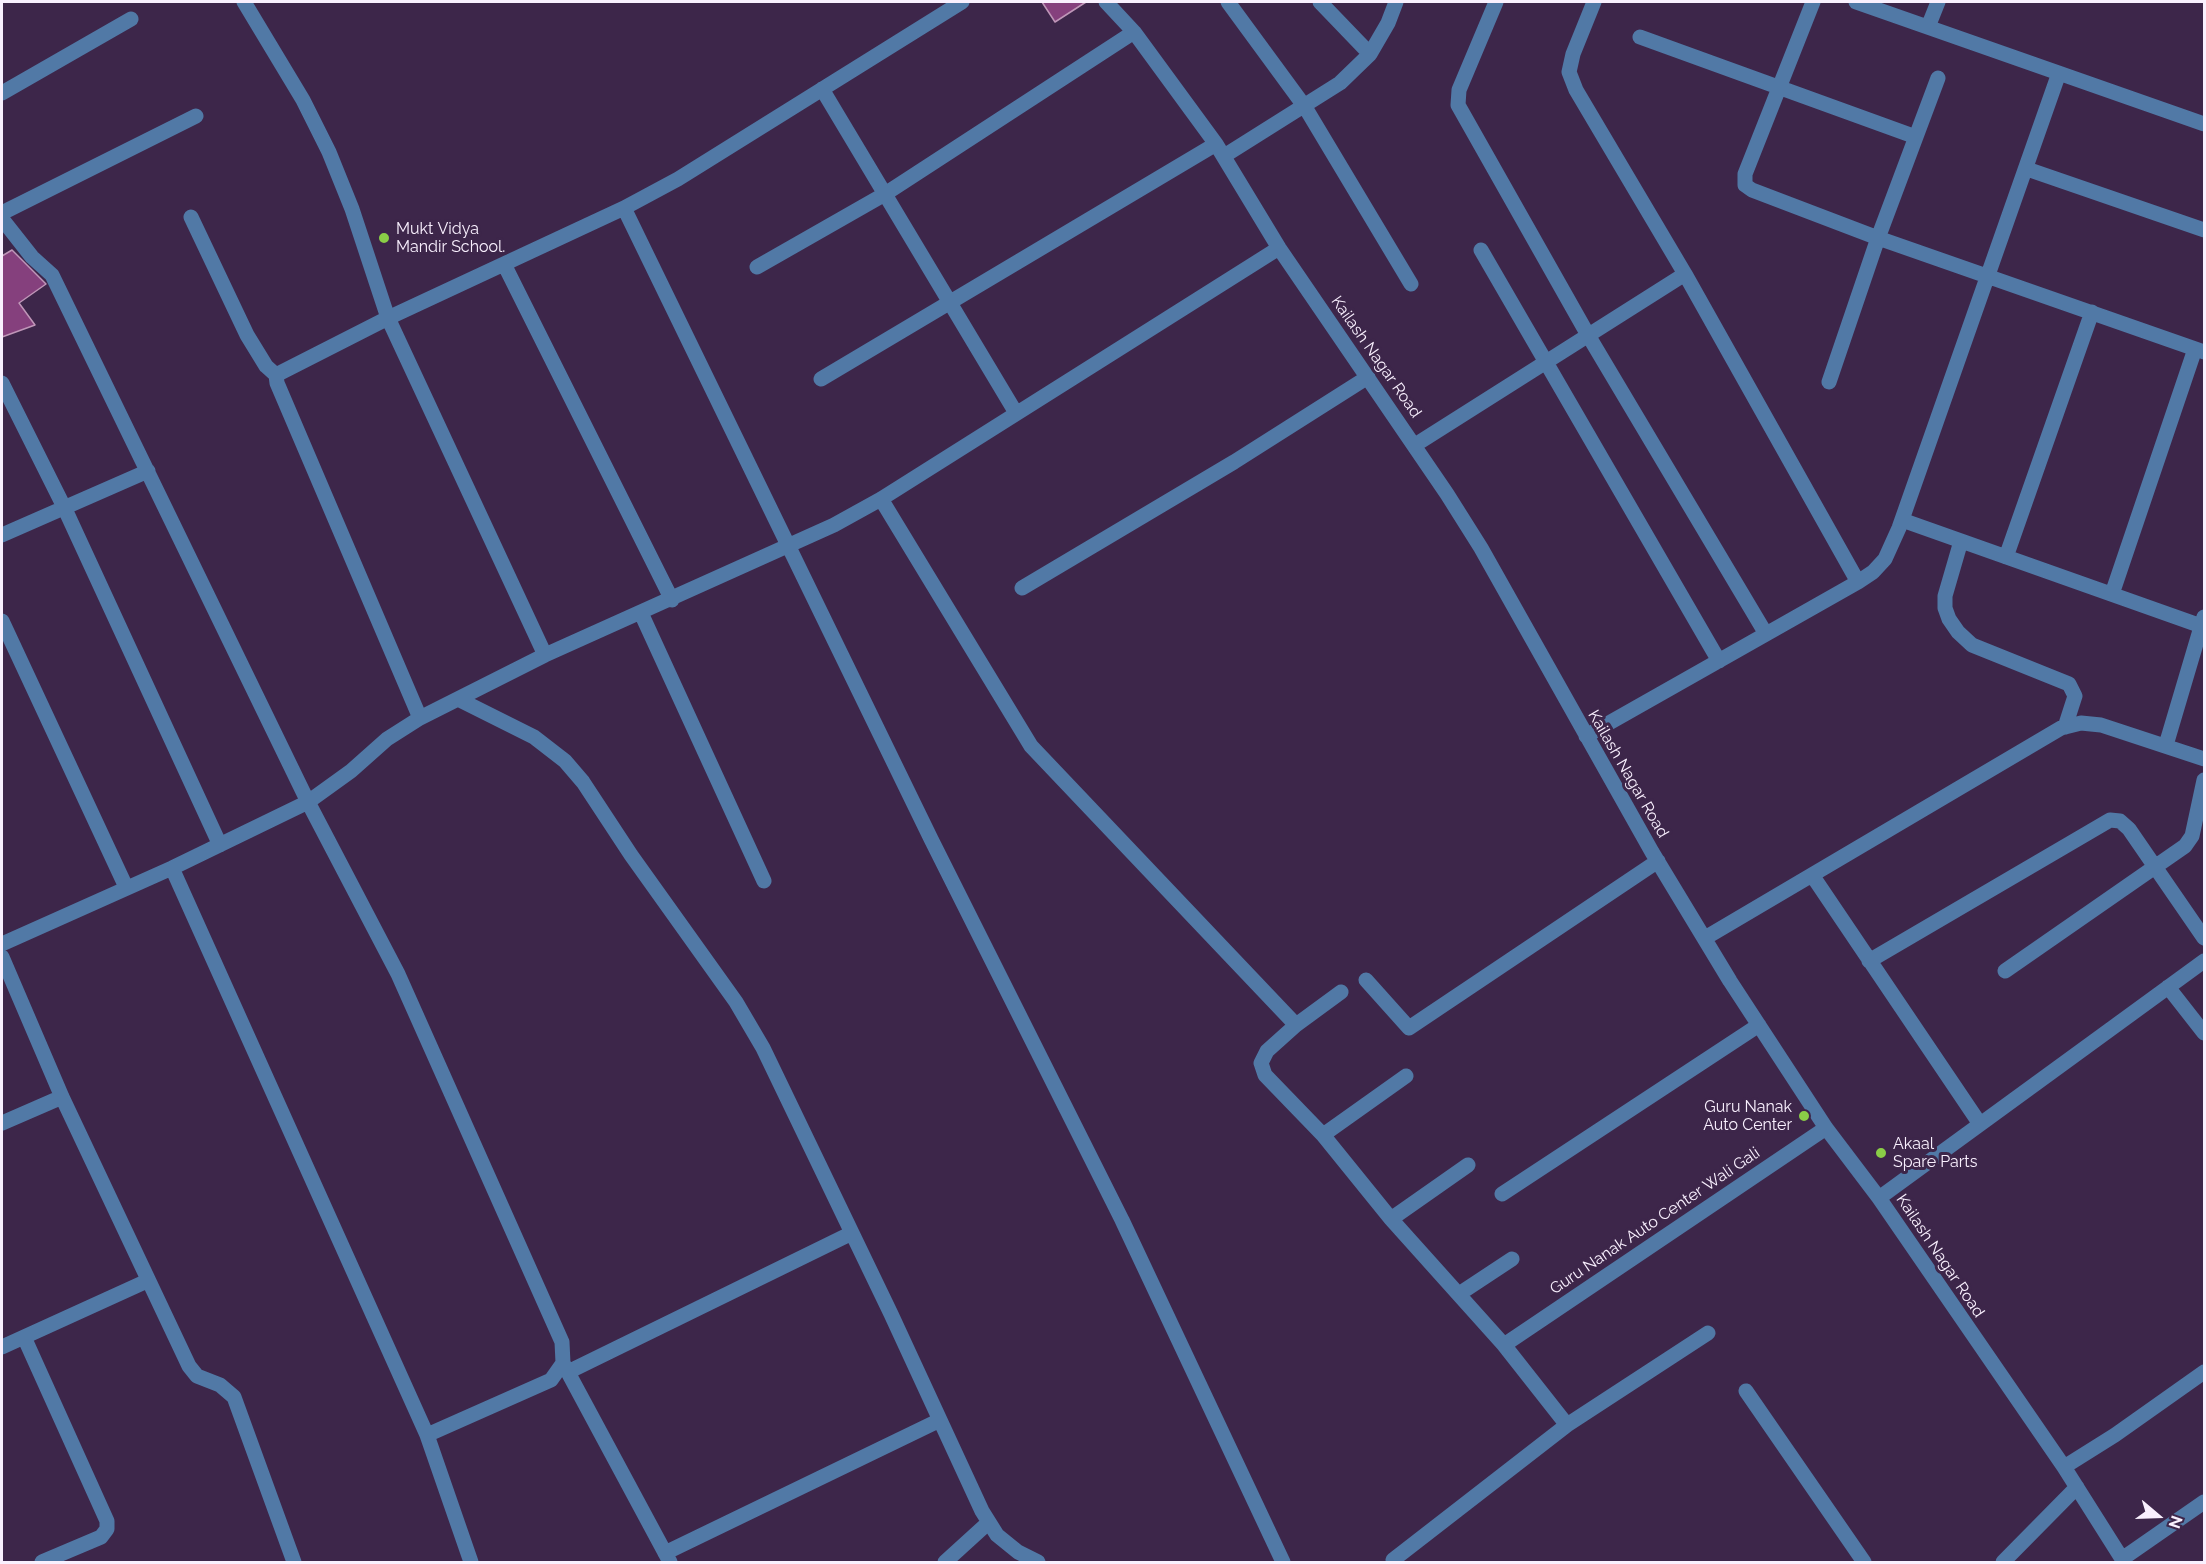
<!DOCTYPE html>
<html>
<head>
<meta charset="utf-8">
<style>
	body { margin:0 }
	#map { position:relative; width:2206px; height:1564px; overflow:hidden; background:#3d264a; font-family:Raleway,sans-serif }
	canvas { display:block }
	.frame { position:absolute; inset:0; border:3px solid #f9f0fe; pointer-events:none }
	.north { position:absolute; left:2128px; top:1486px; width:60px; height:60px; -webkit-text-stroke:4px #3d264a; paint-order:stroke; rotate:109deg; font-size:16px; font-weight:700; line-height:24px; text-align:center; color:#f9f0fe }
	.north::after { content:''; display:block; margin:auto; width:21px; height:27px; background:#f9f0fe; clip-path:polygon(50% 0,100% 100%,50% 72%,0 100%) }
</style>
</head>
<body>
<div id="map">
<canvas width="2206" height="1564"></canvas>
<div class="frame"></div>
<div class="north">N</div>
</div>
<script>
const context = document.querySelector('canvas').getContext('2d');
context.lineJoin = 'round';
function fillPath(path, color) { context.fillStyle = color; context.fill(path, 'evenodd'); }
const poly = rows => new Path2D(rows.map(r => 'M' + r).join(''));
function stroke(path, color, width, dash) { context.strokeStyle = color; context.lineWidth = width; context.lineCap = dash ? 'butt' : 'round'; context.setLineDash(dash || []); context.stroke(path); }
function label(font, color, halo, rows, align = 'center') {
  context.font = font + ' Raleway,sans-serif'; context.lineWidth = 6; context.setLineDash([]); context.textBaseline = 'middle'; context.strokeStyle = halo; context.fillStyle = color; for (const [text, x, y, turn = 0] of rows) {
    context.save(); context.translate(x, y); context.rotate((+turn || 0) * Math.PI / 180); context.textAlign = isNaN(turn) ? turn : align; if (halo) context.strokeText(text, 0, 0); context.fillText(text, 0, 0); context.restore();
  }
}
const building = poly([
	[1042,2,1086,2,1055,22,1042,2],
	[12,250,46,284,19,303,35,325,2,337,2,256,12,250]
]);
fillPath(building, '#85407d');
stroke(building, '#bf96b8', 1.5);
stroke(poly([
	[244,2,303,100,329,152,352,209,388,318,545,655],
	[1106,2,1134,32,1216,144,1279,248,1447,494,1481,548,1652,852,1730,981,1826,1128,1879,1198,2064,1467,2124,1562],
	[1228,2,1305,107,1411,284],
	[1320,2,1370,54],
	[1496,2,1459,90,1458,105,1588,335,1766,634],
	[1594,2,1573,54,1569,72,1576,90,1685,274],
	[1813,2,1745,174,1745,185,1752,190,1878,238,2204,352],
	[1856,2,2204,124],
	[1928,27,1938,2],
	[1640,37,1916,137],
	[822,89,1016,413],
	[2,93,131,19],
	[1224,156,1340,83,1370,54,1388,23,1396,2],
	[2027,169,2204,230],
	[624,208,931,839,1122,1220,1283,1562],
	[2,213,196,116],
	[191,217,247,335,266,366,276,375],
	[2,219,32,257,52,275,308,802,398,974,562,1342,563,1363,551,1380,427,1435],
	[1481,250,1719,661],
	[504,264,672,600],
	[757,267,885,194,1134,32],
	[821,379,1216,144],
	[1829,382,1878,238,1938,78],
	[2,383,64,507,220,845],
	[1415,445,1685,274,1858,582],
	[881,499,1031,746,1296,1025],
	[1902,520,2204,627],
	[2,535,148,471],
	[1961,541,1945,596,1945,608,1949,619,1958,632,1972,645,2069,684,2075,696,2065,727],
	[2006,557,2092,312],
	[1022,588,1234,462,1368,377],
	[2112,594,2195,349],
	[641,613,764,881],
	[2,621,126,887],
	[458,699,534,737,565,761,583,782,631,855,736,1002,763,1048,891,1314,982,1511,997,1535,1018,1552,1038,1562],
	[420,718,277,383,276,375,388,318,624,208,678,179,962,2],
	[1586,736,1858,582,1873,572,1885,559,1899,528,2059,73],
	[2166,745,2204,617],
	[172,868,427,1435,471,1562],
	[1812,875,1980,1124],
	[1705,938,2061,728,2081,723,2101,725,2204,759],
	[2,944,172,868,308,802,351,771,387,739,420,718,545,655,834,525,881,499,1279,248],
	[2,957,62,1097,189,1366,197,1376,220,1385,234,1397,294,1562],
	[1869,961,2110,820,2120,821,2129,829,2204,938],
	[2005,971,2185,846,2192,836,2204,780],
	[1366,980,1409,1028,1658,861],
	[2168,987,2204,1033],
	[1341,992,1296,1025,1267,1051,1261,1063,1265,1075,1323,1135,1391,1219,1504,1345,1567,1425],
	[2,1123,62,1097],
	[1323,1135,1406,1076],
	[1502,1194,1759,1025],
	[1879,1198,2204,961],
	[1391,1219,1468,1165],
	[1459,1294,1512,1259],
	[24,1337,107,1521,107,1529,101,1537,42,1562],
	[1504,1345,1826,1128],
	[2,1347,147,1281],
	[563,1363,670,1562],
	[568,1372,852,1233],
	[1746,1391,1864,1562],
	[2064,1467,2115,1435,2204,1372],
	[665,1553,940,1420],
	[2122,1559,2204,1502],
	[1393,1560,1567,1425,1708,1333],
	[945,1562,989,1522],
	[2003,1562,2077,1487]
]), '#5179a6', 15);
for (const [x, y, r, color] of [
	[384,238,6,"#8ace47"],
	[1804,1116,6,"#8ace47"],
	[1881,1153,6,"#8ace47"]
]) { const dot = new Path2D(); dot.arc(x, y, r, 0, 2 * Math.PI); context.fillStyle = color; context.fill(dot); stroke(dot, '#3d264a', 2); }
label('16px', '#f9f0fe', '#3d264a', [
	["Mukt Vidya",396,229],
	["Mandir School.",396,247],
	["Guru Nanak",1792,1107,"right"],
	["Auto Center",1792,1125,"right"],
	["Akaal",1893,1144],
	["Spare Parts",1893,1162]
], 'left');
label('16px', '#f9f0fe', '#3d264a', [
	["Kailash Nagar Road",1376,357,55],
	["Kailash Nagar Road",1628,774,60],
	["Guru Nanak Auto Center Wali Gali",1655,1221,-34],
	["Kailash Nagar Road",1940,1256,56]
]);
</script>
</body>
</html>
